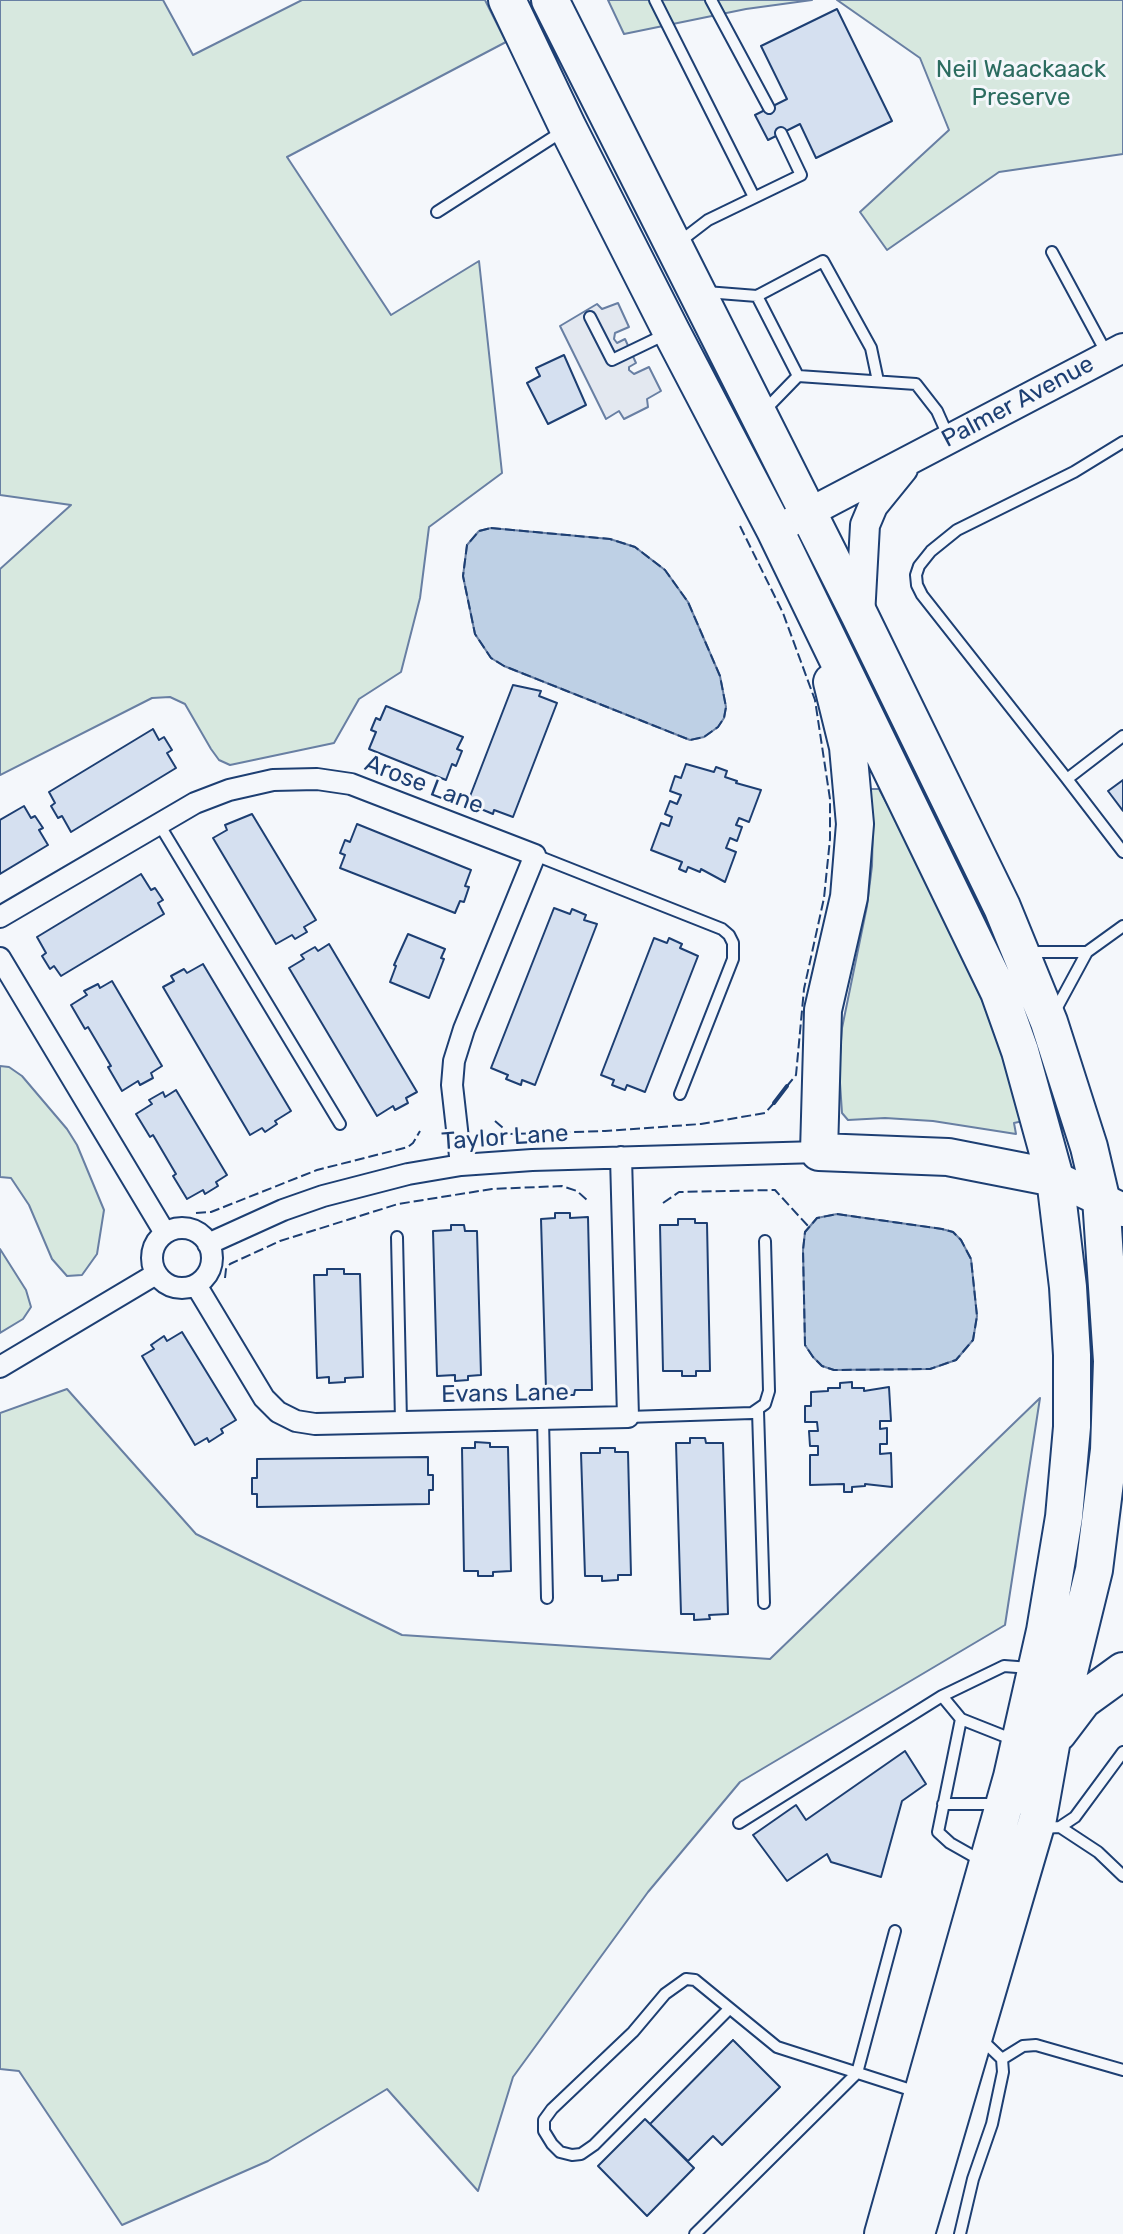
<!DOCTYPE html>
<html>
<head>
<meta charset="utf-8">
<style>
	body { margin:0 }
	canvas { display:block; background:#f4f7fb }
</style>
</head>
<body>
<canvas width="1123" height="2234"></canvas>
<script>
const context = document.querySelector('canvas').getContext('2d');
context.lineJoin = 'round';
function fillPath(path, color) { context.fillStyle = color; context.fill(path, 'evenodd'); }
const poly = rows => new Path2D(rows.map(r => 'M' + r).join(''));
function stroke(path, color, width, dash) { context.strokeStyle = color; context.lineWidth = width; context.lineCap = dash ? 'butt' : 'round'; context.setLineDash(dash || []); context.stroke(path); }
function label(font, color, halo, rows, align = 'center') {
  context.font = font + ' Rubik,sans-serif'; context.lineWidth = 6; context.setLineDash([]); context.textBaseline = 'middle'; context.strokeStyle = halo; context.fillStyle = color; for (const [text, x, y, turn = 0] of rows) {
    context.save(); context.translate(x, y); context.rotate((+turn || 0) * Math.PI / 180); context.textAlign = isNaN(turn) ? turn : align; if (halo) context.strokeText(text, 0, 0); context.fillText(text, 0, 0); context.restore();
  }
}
const green = poly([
	[0,0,163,0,193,55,302,0,485,0,506,42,287,157,391,315,479,261,502,473,429,527,420,598,401,672,359,699,334,743,230,765,219,760,211,749,185,704,170,697,152,698,0,775,0,569,71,505,0,495,0,0],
	[608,0,812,0,746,9,624,34,608,0],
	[837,0,1123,0,1123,154,999,172,887,250,860,212,949,130,920,58,837,0],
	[870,789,879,789,908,843,984,1004,1007,1067,1023,1121,1014,1123,1016,1134,933,1121,885,1118,848,1120,842,1113,839,1068,842,1028,867,906,872,866,873,820,870,789],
	[0,1066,9,1067,22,1076,67,1129,77,1145,104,1210,97,1254,82,1275,67,1276,52,1259,29,1205,11,1178,0,1177,0,1066],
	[0,1249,26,1290,31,1307,23,1319,0,1333,0,1249],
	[67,1389,196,1534,402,1635,770,1659,1040,1398,1005,1625,740,1782,648,1892,513,2077,478,2191,387,2089,268,2161,122,2225,19,2071,0,2069,0,1413,67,1389]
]);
fillPath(green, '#d7e8df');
stroke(green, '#687fa3', 2);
const parking = poly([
	[618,303,629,327,615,333,614,339,617,343,625,339,636,363,629,367,629,370,634,374,649,367,661,391,647,399,648,407,624,419,619,411,606,419,560,326,597,304,602,309,618,303]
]);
fillPath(parking, '#e3e8f0');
stroke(parking, '#687fa3', 2);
const water = poly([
	[491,528,610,539,635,547,665,570,688,602,720,676,726,707,724,718,718,727,704,737,690,740,504,666,491,658,475,634,463,576,467,545,479,531,491,528],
	[837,1214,942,1229,953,1232,961,1240,971,1259,977,1316,973,1340,956,1360,930,1369,834,1370,822,1366,813,1357,805,1345,803,1250,805,1232,817,1218,837,1214]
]);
fillPath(water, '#bed0e5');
stroke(water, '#687fa3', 2);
const building = poly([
	[837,9,892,121,816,158,800,124,768,140,755,115,787,99,761,46,837,9],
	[564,355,586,405,548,424,527,383,540,376,536,368,564,355],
	[513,685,541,691,539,696,557,703,513,817,494,810,493,814,481,809,482,805,469,799,513,685],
	[386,706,463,737,457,749,462,751,456,766,452,764,446,780,369,749,376,732,371,730,376,718,380,720,386,706],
	[153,729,159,740,164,737,172,750,167,753,176,768,71,832,62,816,58,818,51,806,55,803,49,792,153,729],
	[686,764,714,772,716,767,727,771,725,777,737,781,736,783,761,790,749,822,739,818,736,825,742,827,737,841,730,838,726,848,736,852,725,882,701,869,700,872,688,867,686,872,679,869,682,862,651,850,661,823,669,826,672,817,665,814,670,801,677,804,681,795,670,791,675,776,681,778,686,764],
	[1123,780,1123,811,1108,791,1123,780],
	[24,806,31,818,35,816,43,828,39,830,48,845,0,874,0,820,24,806],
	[252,814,316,920,304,927,307,932,295,939,292,935,276,944,213,838,227,830,225,825,252,814],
	[357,824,471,870,465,886,469,887,464,902,460,901,455,913,340,868,345,855,340,853,345,840,350,842,357,824],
	[141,874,151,890,155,888,163,900,158,903,164,914,61,976,54,966,50,969,42,956,46,953,37,937,141,874],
	[554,908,570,914,572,909,586,915,584,920,597,924,535,1085,522,1080,521,1085,506,1079,508,1075,491,1068,554,908],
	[408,934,445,949,441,958,444,959,429,998,390,982,396,966,394,965,408,934],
	[654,938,667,943,669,938,682,944,680,948,698,956,645,1092,627,1085,625,1090,612,1085,614,1080,601,1075,654,938],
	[329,944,417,1092,406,1098,408,1103,395,1110,393,1106,377,1116,289,968,304,959,301,955,315,947,318,951,329,944],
	[203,964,291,1111,275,1121,277,1124,265,1132,262,1128,250,1135,163,987,174,981,171,976,184,969,187,973,203,964],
	[112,981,162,1066,151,1073,153,1078,140,1085,138,1081,122,1091,108,1067,111,1066,88,1027,85,1029,71,1005,87,995,84,991,98,984,100,988,112,981],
	[176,1090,227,1175,216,1182,218,1186,205,1194,203,1190,187,1199,173,1176,176,1174,153,1135,150,1137,136,1114,152,1104,149,1100,163,1092,165,1097,176,1090],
	[555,1213,570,1213,570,1218,588,1217,592,1390,575,1390,574,1395,558,1395,558,1390,546,1390,541,1219,555,1218,555,1213],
	[678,1219,695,1219,695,1223,707,1223,710,1371,696,1371,696,1376,682,1376,682,1371,663,1371,660,1225,678,1225,678,1219],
	[451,1225,464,1225,465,1231,477,1231,481,1375,468,1376,468,1380,455,1381,455,1375,437,1376,433,1231,451,1230,451,1225],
	[327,1269,344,1269,344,1274,360,1274,363,1377,345,1378,345,1382,329,1383,329,1377,317,1378,314,1275,327,1275,327,1269],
	[182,1332,236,1420,221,1429,223,1433,209,1442,207,1438,195,1445,142,1356,154,1349,151,1345,164,1336,167,1341,182,1332],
	[852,1382,852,1388,864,1388,864,1391,889,1387,891,1421,880,1421,880,1429,887,1428,887,1444,880,1444,880,1454,891,1453,892,1487,865,1484,865,1486,852,1487,852,1492,844,1492,844,1484,810,1485,810,1455,818,1455,818,1446,810,1446,809,1431,818,1431,817,1422,805,1422,805,1406,811,1406,811,1392,828,1391,828,1388,840,1388,840,1383,852,1382],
	[690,1438,705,1438,706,1443,723,1443,728,1614,709,1615,710,1619,694,1620,694,1614,681,1614,676,1443,690,1443,690,1438],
	[475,1442,490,1443,490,1447,508,1447,511,1571,493,1572,493,1576,478,1576,478,1571,464,1571,462,1448,475,1448,475,1442],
	[600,1448,615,1448,615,1452,628,1452,631,1575,618,1575,618,1580,602,1581,602,1576,585,1576,581,1453,600,1453,600,1448],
	[428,1457,428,1475,433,1475,433,1490,429,1490,429,1504,257,1507,257,1494,252,1494,252,1478,257,1478,257,1459,428,1457],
	[905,1751,926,1784,902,1801,881,1877,831,1862,827,1854,787,1881,753,1835,796,1805,806,1820,905,1751],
	[733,2040,780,2087,722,2145,713,2136,688,2161,650,2124,733,2040],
	[645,2119,694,2168,647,2216,598,2166,645,2119]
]);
fillPath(building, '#d5e0f0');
stroke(building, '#1d3f73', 2);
const lane = poly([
	[655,0,754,197],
	[711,0,769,108],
	[437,212,563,131],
	[678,243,708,220,801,175,781,133],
	[1052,252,1107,354],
	[706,292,757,296,823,261,871,348,878,381],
	[757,296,798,376],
	[590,317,612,360,664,335],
	[763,412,798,376,916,384,937,411,949,438],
	[1123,736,1067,779,1123,852],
	[1067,779,922,595,917,585,916,575,919,566,931,551,957,530,1074,472,1123,442],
	[159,824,340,1124],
	[535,855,722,929,729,935,733,943,733,959,680,1094],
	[1029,952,1087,952],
	[1054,1013,1087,952,1123,926],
	[397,1237,401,1421],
	[758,1411,764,1603],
	[628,1417,752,1413,765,1404,769,1391,765,1241],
	[543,1419,547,1598],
	[942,1696,1004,1666,1030,1668],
	[961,1719,938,1832,950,1843,980,1860],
	[943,1804,998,1804],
	[739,1823,942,1696,961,1719,1014,1740],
	[1060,1827,1098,1852,1123,1876],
	[1041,1828,1060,1827,1075,1817,1123,1752],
	[729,2009,594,2145,581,2154,572,2155,560,2152,552,2144,544,2131,544,2120,552,2109,633,2032,665,1994,686,1979,695,1980,777,2047,917,2092],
	[1002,2059,1023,2046,1036,2045,1123,2070],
	[695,2234,857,2073,895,1931],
	[960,2234,973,2179,992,2124,1003,2072,1002,2059,981,2039]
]);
const street = poly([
	[0,917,195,803,229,790,273,780,317,779,351,784,535,855,464,1029,454,1061,452,1085,461,1165],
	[0,958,165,1233],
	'152 1258a30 30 0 1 1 60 0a30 30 0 1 1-60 0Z',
	[208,1244,283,1210,323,1196,408,1174,461,1165,532,1160,819,1152],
	[196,1285,264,1398,278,1412,296,1421,315,1424,628,1417,621,1157],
	[0,1367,156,1274]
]);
const secondary = poly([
	[791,522,1123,348],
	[860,616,865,525,873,506,903,469]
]);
const primary = poly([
	[1055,1178,1123,1210]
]);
const highway = poly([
	[507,0,568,128,671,331,775,530,999,992,1020,1051,1055,1178,1068,1287,1072,1355,1072,1427,1064,1517,1045,1631,1012,1777,883,2234],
	[550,0,860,616,1002,907,1049,1022,1089,1147,1101,1198,1112,1361,1109,1450,1094,1570,1051,1745,1038,1818,916,2234],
	[832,682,848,747,855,824,849,897,823,1010,819,1152,948,1157,1055,1178],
	[1058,1733,1083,1700,1123,1671]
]);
stroke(lane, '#1d3f73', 14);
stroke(street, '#1d3f73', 24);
stroke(secondary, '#1d3f73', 32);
stroke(primary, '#1d3f73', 36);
stroke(highway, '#1d3f73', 40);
stroke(lane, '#f4f7fb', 10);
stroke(street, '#f4f7fb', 20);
stroke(secondary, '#f4f7fb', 28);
stroke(primary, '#f4f7fb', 32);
stroke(highway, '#f4f7fb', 36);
stroke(poly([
	[740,526,783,613,815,700,830,799,830,839,824,898,804,989,796,1075,787,1086],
	[491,528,610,539,635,547,665,570,688,602,720,676,726,707,724,718,718,727,704,737,690,740,504,666,491,658,475,634,463,576,467,545,479,531,491,528],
	[495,1121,510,1134,605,1131,701,1124,765,1113,774,1103],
	[663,1203,679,1192,775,1190,808,1226],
	[196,1213,211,1212,317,1170,408,1147,413,1143,420,1131],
	[837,1214,942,1229,953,1232,961,1240,971,1259,977,1316,973,1340,956,1360,930,1369,834,1370,822,1366,813,1357,805,1345,803,1250,805,1232,817,1218,837,1214],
	[225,1278,226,1269,230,1264,280,1241,398,1204,492,1189,562,1186,577,1191,588,1201]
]), '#1d3f73', 2, [10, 4]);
stroke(poly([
	[774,1103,787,1086]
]), '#1d3f73', 4);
label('24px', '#2c6c60', '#f4f7fb', [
	["Neil Waackaack",1021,70],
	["Preserve",1021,98]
]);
label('24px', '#1d3f73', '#f4f7fb', [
	["Palmer Avenue",1018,402,-28],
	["Arose Lane",424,785,21],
	["Taylor Lane",505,1138,-4],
	["Evans Lane",505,1394,-1]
]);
</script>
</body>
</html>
